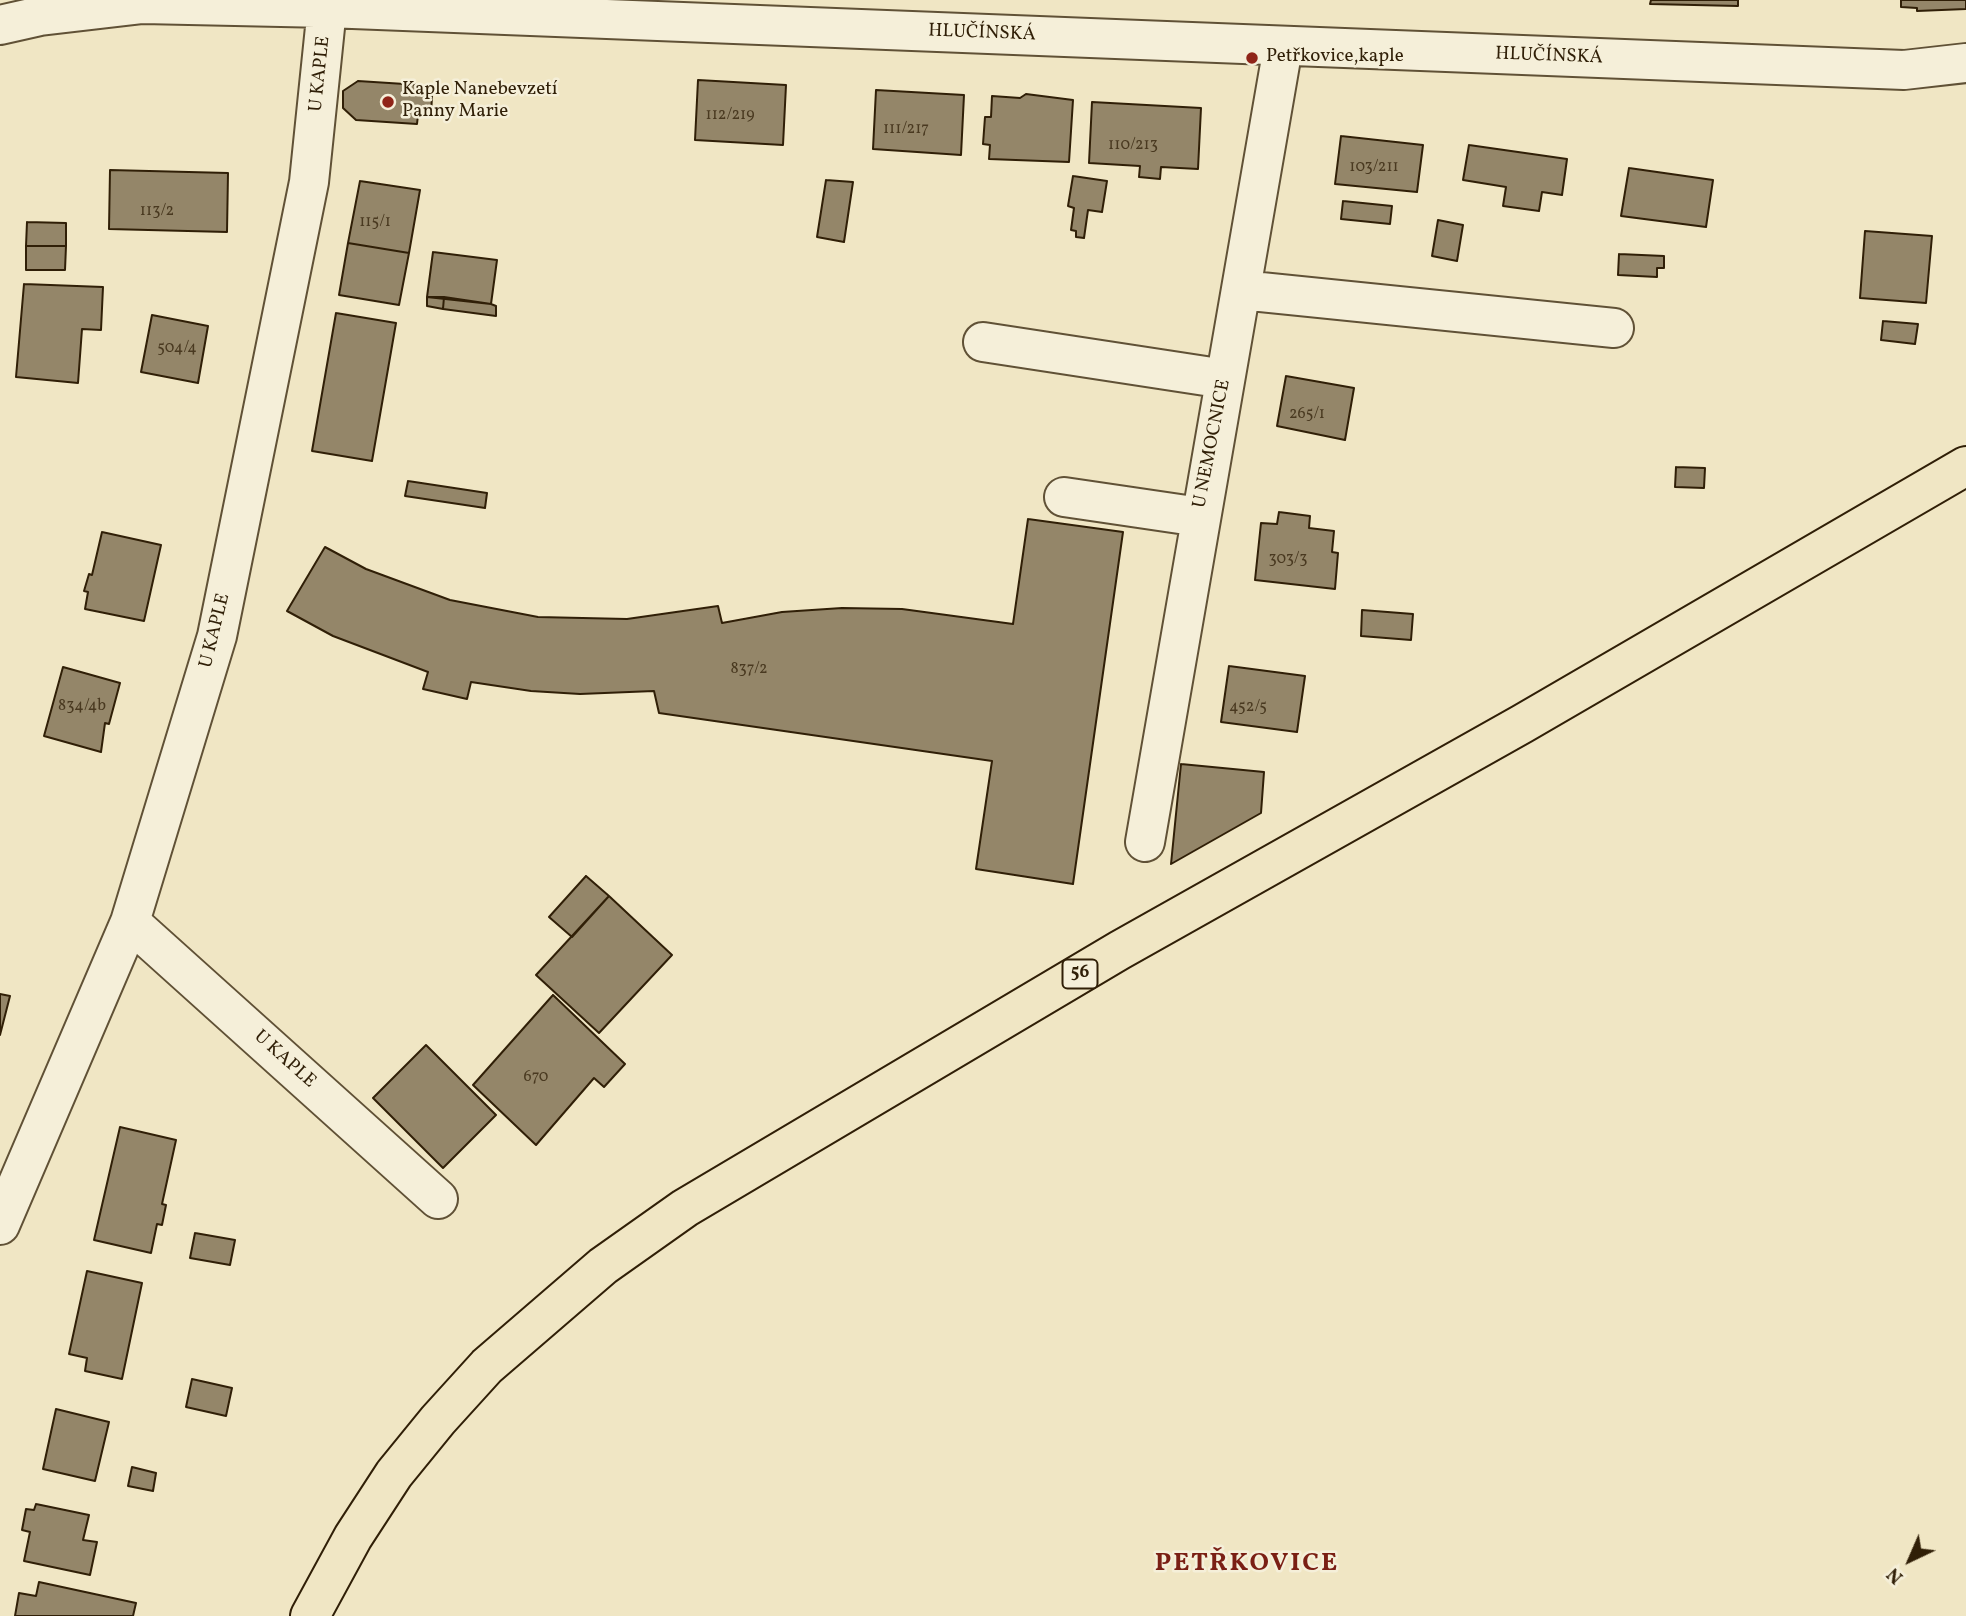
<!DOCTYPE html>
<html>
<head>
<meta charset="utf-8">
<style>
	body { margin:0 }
	#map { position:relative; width:1966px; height:1616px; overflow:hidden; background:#f0e6c4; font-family:Vollkorn,serif }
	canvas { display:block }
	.north { position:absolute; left:1875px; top:1525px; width:70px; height:70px; -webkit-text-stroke:5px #f5efd9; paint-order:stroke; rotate:224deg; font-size:19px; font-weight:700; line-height:28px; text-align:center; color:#301f07 }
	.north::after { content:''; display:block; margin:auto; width:24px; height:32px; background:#301f07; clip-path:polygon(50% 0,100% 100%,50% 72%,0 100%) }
</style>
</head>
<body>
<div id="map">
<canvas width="1966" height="1616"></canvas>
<div class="north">N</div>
</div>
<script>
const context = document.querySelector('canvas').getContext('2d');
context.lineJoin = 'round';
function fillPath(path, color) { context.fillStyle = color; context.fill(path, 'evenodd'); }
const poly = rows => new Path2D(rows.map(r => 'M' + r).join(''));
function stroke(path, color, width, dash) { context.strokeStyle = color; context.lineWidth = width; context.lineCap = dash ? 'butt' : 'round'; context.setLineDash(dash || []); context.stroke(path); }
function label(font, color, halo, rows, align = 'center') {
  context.font = font + ' Vollkorn,serif'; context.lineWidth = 5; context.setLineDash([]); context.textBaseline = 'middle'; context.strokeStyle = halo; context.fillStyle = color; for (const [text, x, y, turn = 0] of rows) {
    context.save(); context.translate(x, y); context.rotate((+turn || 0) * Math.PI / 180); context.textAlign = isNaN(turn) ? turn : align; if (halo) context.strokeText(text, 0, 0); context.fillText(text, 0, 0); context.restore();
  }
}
const building = poly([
	[1651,0,1738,0,1738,6,1650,4,1651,0],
	[1901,0,1966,0,1966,9,1917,11,1917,8,1901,7,1901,0],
	[698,80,786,85,783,145,695,140,698,80],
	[358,81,420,85,420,94,432,95,431,117,418,115,417,124,356,120,343,108,343,91,358,81],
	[876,90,964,95,961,155,873,149,876,90],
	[1026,94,1073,100,1069,162,989,159,990,145,983,144,985,117,991,117,992,96,1020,98,1026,94],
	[1092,102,1201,108,1198,169,1161,167,1160,179,1139,177,1140,166,1089,163,1092,102],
	[1341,136,1423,145,1417,192,1335,184,1341,136],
	[1469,145,1567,159,1562,195,1542,192,1539,211,1503,206,1506,187,1463,180,1469,145],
	[1629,168,1713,180,1706,227,1621,216,1629,168],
	[110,170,228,173,227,232,109,229,110,170],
	[1073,176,1107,181,1102,212,1088,210,1084,238,1076,237,1076,231,1071,230,1074,208,1068,206,1073,176],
	[826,180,853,182,844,242,817,237,826,180],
	[360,181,420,190,409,253,348,243,360,181],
	[1343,201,1392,206,1390,224,1341,219,1343,201],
	[1438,220,1463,225,1457,261,1432,256,1438,220],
	[27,222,66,223,66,246,26,246,27,222],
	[1865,231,1932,236,1926,303,1860,298,1865,231],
	[348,243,409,253,399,305,339,295,348,243],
	[26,246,66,246,65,270,26,270,26,246],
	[433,252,497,260,491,304,427,297,433,252],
	[1619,254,1664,256,1664,268,1657,268,1657,277,1618,275,1619,254],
	[24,284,103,287,101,330,82,329,78,383,16,377,24,284],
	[427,297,444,297,443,309,427,306,427,297],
	[444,297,491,304,496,306,496,316,443,309,444,297],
	[336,313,396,323,372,461,312,451,336,313],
	[152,315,208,326,198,383,141,372,152,315],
	[1883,321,1918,324,1915,344,1881,340,1883,321],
	[1286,376,1354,388,1345,440,1277,426,1286,376],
	[1676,467,1705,468,1704,488,1675,487,1676,467],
	[408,481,487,493,485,508,405,496,408,481],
	[1279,512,1310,516,1309,528,1334,531,1332,552,1338,553,1335,589,1255,580,1261,523,1277,524,1279,512],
	[1028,519,1123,532,1073,884,976,869,992,761,659,713,654,691,580,694,531,691,471,682,467,699,423,689,428,672,333,636,287,611,325,547,366,569,450,600,538,617,627,619,718,606,722,623,782,612,842,608,902,609,1013,624,1028,519],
	[102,532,161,545,144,621,85,609,88,592,84,591,89,574,92,575,102,532],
	[1362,610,1413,614,1411,640,1361,636,1362,610],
	[1229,666,1305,676,1297,732,1221,722,1229,666],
	[63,667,120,683,109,724,105,723,101,752,44,736,63,667],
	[1181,764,1264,772,1261,813,1171,864,1181,764],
	[586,876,609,896,572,937,549,917,586,876],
	[609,896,672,955,599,1033,536,975,609,896],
	[0,994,10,996,0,1035,0,994],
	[553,995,625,1064,604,1087,594,1078,536,1145,473,1085,553,995],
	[426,1045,496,1115,443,1168,373,1098,426,1045],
	[120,1127,176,1140,162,1204,166,1205,162,1225,157,1224,151,1253,94,1240,120,1127],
	[195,1233,235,1240,230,1265,190,1258,195,1233],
	[87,1271,142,1283,122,1379,85,1371,87,1358,69,1354,87,1271],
	[192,1379,232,1388,226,1416,186,1407,192,1379],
	[56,1409,109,1422,95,1481,43,1469,56,1409],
	[132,1467,156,1473,153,1491,128,1486,132,1467],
	[36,1504,89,1515,83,1540,97,1542,90,1575,24,1561,30,1532,22,1530,26,1509,34,1510,36,1504],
	[39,1582,136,1603,133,1616,15,1616,19,1593,36,1596,39,1582]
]);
fillPath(building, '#948669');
stroke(building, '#301f07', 2);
const minor = poly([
	[0,25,40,16,143,4,327,8,1904,70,1966,63],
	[1241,290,1614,328],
	[983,342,1225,379],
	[1064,497,1200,517],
	[1145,842,1283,47],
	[130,922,438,1199],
	[0,1225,130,922,217,636,309,182,327,8]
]);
const major = poly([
	[310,1616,353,1537,394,1474,438,1420,487,1366,603,1266,685,1208,1120,950,1522,724,1966,466]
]);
stroke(minor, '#605136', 42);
stroke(major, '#301f07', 42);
stroke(minor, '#f5efd9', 38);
stroke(major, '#f0e6c4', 38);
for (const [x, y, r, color] of [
	[1252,58,7,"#8f2418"],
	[388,102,7,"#8f2418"]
]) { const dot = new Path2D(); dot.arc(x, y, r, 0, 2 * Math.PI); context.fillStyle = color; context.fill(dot); stroke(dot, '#f5efd9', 2.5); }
label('16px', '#493920', null, [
	["112/219",730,116],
	["111/217",906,130],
	["110/213",1133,146],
	["103/211",1374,168],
	["113/2",157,212],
	["115/1",375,223],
	["504/4",177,349],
	["265/1",1307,415],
	["303/3",1288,560],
	["837/2",749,670],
	["834/4b",82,707],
	["452/5",1248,708],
	["670",536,1078]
]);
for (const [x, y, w] of [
	[1080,974,35]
]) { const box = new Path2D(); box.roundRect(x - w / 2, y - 14.5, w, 29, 5); context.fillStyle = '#f5efd9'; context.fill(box); stroke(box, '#301f07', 2); }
label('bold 18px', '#301f07', null, [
	["56",1080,974]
]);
label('19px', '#301f07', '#f5efd9', [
	["HLUČÍNSKÁ",982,34,2],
	["HLUČÍNSKÁ",1549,57,2],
	["U KAPLE",321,74,-84],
	["U NEMOCNICE",1213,444,-79],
	["U KAPLE",216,631,-76],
	["U KAPLE",284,1060,42]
]);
label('19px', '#301f07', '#f5efd9', [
	["Petřkovice,kaple",1266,58],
	["Kaple Nanebevzetí",402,91],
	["Panny Marie",402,113]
], 'left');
context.letterSpacing = '2px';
label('bold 26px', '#7a1f14', '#f5efd9', [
	["PETŘKOVICE",1247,1565]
]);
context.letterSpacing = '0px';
</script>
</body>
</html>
